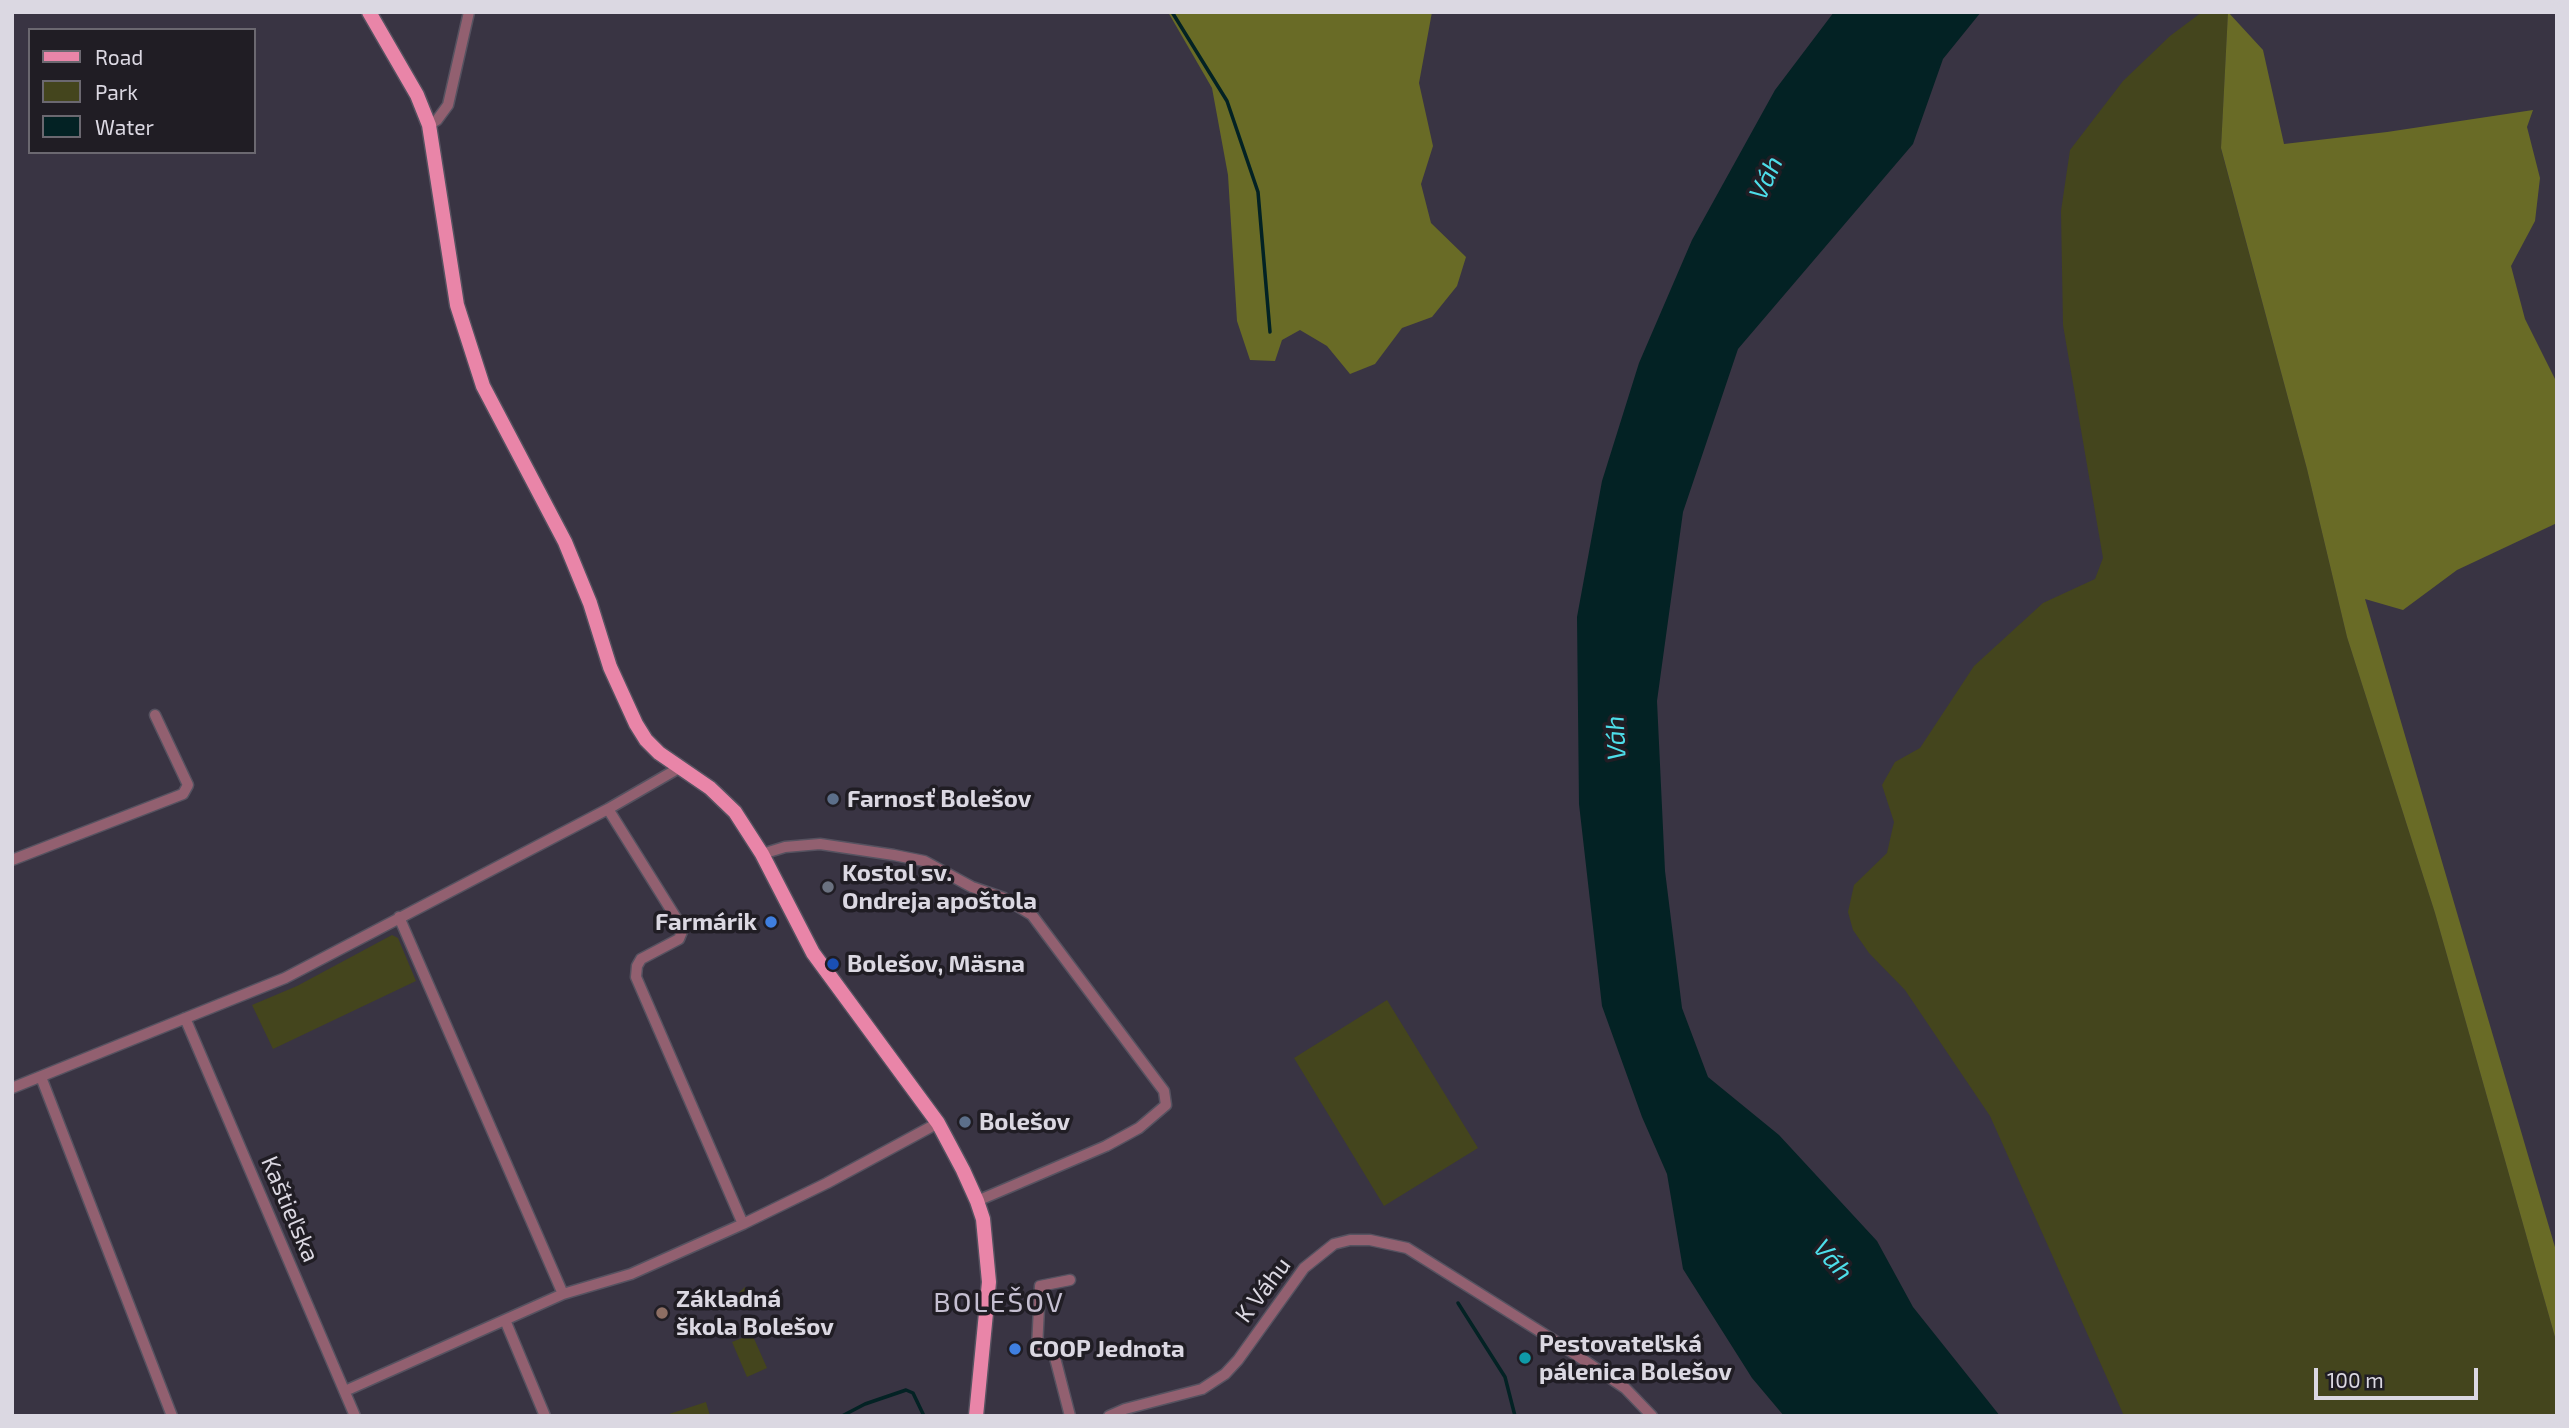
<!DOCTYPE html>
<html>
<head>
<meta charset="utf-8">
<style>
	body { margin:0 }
	#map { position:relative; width:2569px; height:1428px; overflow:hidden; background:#393443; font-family:"Exo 2",sans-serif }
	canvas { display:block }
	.frame { position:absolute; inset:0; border:14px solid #dbd8e2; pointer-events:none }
	.legend { position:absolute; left:28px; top:28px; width:228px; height:126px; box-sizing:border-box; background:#201d24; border:2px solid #6b6870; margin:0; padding:9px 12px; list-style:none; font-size:21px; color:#dbd8e2 }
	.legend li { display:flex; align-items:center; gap:14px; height:35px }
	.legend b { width:35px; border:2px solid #6b6870 }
	.scale { position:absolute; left:2314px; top:1368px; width:164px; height:32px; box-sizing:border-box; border:4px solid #dbd8e2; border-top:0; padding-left:9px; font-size:21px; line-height:24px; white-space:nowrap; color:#dbd8e2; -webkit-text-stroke:5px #201d24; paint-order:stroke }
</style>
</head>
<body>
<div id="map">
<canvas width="2569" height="1428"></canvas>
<div class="frame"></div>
<ul class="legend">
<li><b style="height:9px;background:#e985a8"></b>Road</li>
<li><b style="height:19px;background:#44451d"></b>Park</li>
<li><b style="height:19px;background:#032224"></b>Water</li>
</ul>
<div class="scale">100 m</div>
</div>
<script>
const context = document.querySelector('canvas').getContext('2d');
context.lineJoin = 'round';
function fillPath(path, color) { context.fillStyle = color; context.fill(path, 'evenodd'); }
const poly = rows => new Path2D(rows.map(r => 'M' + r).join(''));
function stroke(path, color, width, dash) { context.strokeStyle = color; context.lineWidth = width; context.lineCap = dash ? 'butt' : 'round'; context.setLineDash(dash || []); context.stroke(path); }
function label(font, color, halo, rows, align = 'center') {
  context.font = font + ' "Exo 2",sans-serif'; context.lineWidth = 7; context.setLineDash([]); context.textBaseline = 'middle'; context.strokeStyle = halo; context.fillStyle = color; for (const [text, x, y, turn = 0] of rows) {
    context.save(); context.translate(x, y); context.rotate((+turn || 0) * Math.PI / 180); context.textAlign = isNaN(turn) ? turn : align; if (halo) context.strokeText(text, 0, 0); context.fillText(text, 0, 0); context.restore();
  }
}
fillPath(poly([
	[2202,12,2228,12,2221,149,2307,469,2347,637,2435,913,2557,1344,2557,1416,2124,1416,1990,1116,1905,990,1869,953,1853,930,1848,912,1854,885,1887,853,1894,822,1882,785,1895,762,1920,748,1974,666,2043,603,2095,579,2103,558,2063,325,2061,211,2070,150,2123,81,2170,36],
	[392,935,398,938,416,981,273,1049,252,1005,297,986],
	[1387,1000,1478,1148,1384,1206,1294,1058],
	[745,1287,753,1293,756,1306,743,1310,732,1299],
	[752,1334,767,1368,747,1377,732,1342],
	[706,1402,710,1416,663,1416]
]), '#44451d');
fillPath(poly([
	[1168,12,1432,12,1419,83,1433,146,1421,184,1431,223,1466,257,1457,286,1432,317,1402,328,1375,364,1350,374,1327,346,1300,330,1282,340,1275,361,1250,360,1237,321,1228,175,1212,88],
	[2228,12,2263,50,2284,144,2387,132,2533,110,2527,127,2540,178,2535,221,2511,266,2525,319,2557,383,2557,523,2457,570,2403,610,2365,599,2557,1254,2557,1344,2435,913,2347,637,2307,469,2221,148]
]), '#696b26');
fillPath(poly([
	[1834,12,1981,12,1943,59,1913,144,1738,349,1683,512,1657,701,1665,871,1682,1008,1708,1077,1779,1135,1877,1241,1913,1307,2000,1416,1784,1416,1752,1378,1683,1269,1667,1174,1642,1117,1602,1006,1579,804,1577,617,1602,481,1639,363,1692,240,1775,90]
]), '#032224');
stroke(poly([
	[1172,12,1227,101,1258,192,1270,332],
	[1458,1303,1505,1377,1515,1416],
	[842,1416,865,1404,906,1390,913,1393,924,1416]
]), '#032224', 3.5);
const minor = poly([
	[429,125,437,120,448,105,469,12],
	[608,809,683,929,679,939,641,959,637,966,636,977,743,1224],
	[762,854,785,847,820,844,894,855,924,861,972,887,1004,898,1032,915,1164,1091,1166,1105,1139,1128,1106,1146,977,1201],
	[12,860,183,794,188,785,155,715],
	[399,917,563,1294],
	[185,1018,355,1416],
	[41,1077,172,1416],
	[12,1088,285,978,608,809,679,768],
	[1070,1280,1040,1286,1037,1349,1053,1350,1070,1416],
	[505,1320,545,1416],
	[345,1391,563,1294,631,1274,743,1224,827,1183,938,1123],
	[1109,1416,1125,1409,1202,1389,1225,1374,1238,1360,1304,1268,1334,1244,1350,1240,1370,1240,1407,1248,1560,1344,1625,1388,1652,1416]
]);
const major = poly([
	[369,12,417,95,429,125,457,305,483,386,565,542,590,603,610,667,636,724,646,740,659,753,710,788,735,812,762,854,813,953,938,1123,963,1170,977,1201,983,1219,989,1282,976,1416]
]);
stroke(minor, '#565260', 13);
stroke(major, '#565260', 17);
stroke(minor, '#926070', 10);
stroke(major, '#e985a8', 14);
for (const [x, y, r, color] of [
	[833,799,7,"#5c6f8a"],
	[828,887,7,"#6b7280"],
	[771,922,7,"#3f7fe0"],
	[833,964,7,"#1a4fb4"],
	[965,1122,7,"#5c6f8a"],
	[662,1313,7,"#8d6e63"],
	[1015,1349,7,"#3f7fe0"],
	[1525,1358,7,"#0f9aa8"]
]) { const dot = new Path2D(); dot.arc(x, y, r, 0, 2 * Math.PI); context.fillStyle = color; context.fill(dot); stroke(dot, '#201d24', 2.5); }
label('bold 24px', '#dbd8e2', '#201d24', [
	["Farnosť Bolešov",847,799],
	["Kostol sv.",842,873],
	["Ondreja apoštola",842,901],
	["Farmárik",757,922,"right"],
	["Bolešov, Mäsna",847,964],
	["Bolešov",979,1122],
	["Základná",676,1299],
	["škola Bolešov",676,1327],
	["Pestovateľská",1539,1344],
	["pálenica Bolešov",1539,1372],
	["COOP Jednota",1029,1349]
], 'left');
label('24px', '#dbd8e2', '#201d24', [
	["Kaštieľska",290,1209,67],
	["K Váhu",1263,1290,-53]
]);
label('italic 26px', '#4ddde9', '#201d24', [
	["Váh",1766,178,-65],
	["Váh",1616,738,-93],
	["Váh",1833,1260,49]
]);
context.letterSpacing = '2px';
label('28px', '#c5bfd1', '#201d24', [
	["BOLEŠOV",999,1303]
]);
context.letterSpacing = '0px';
</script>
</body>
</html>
